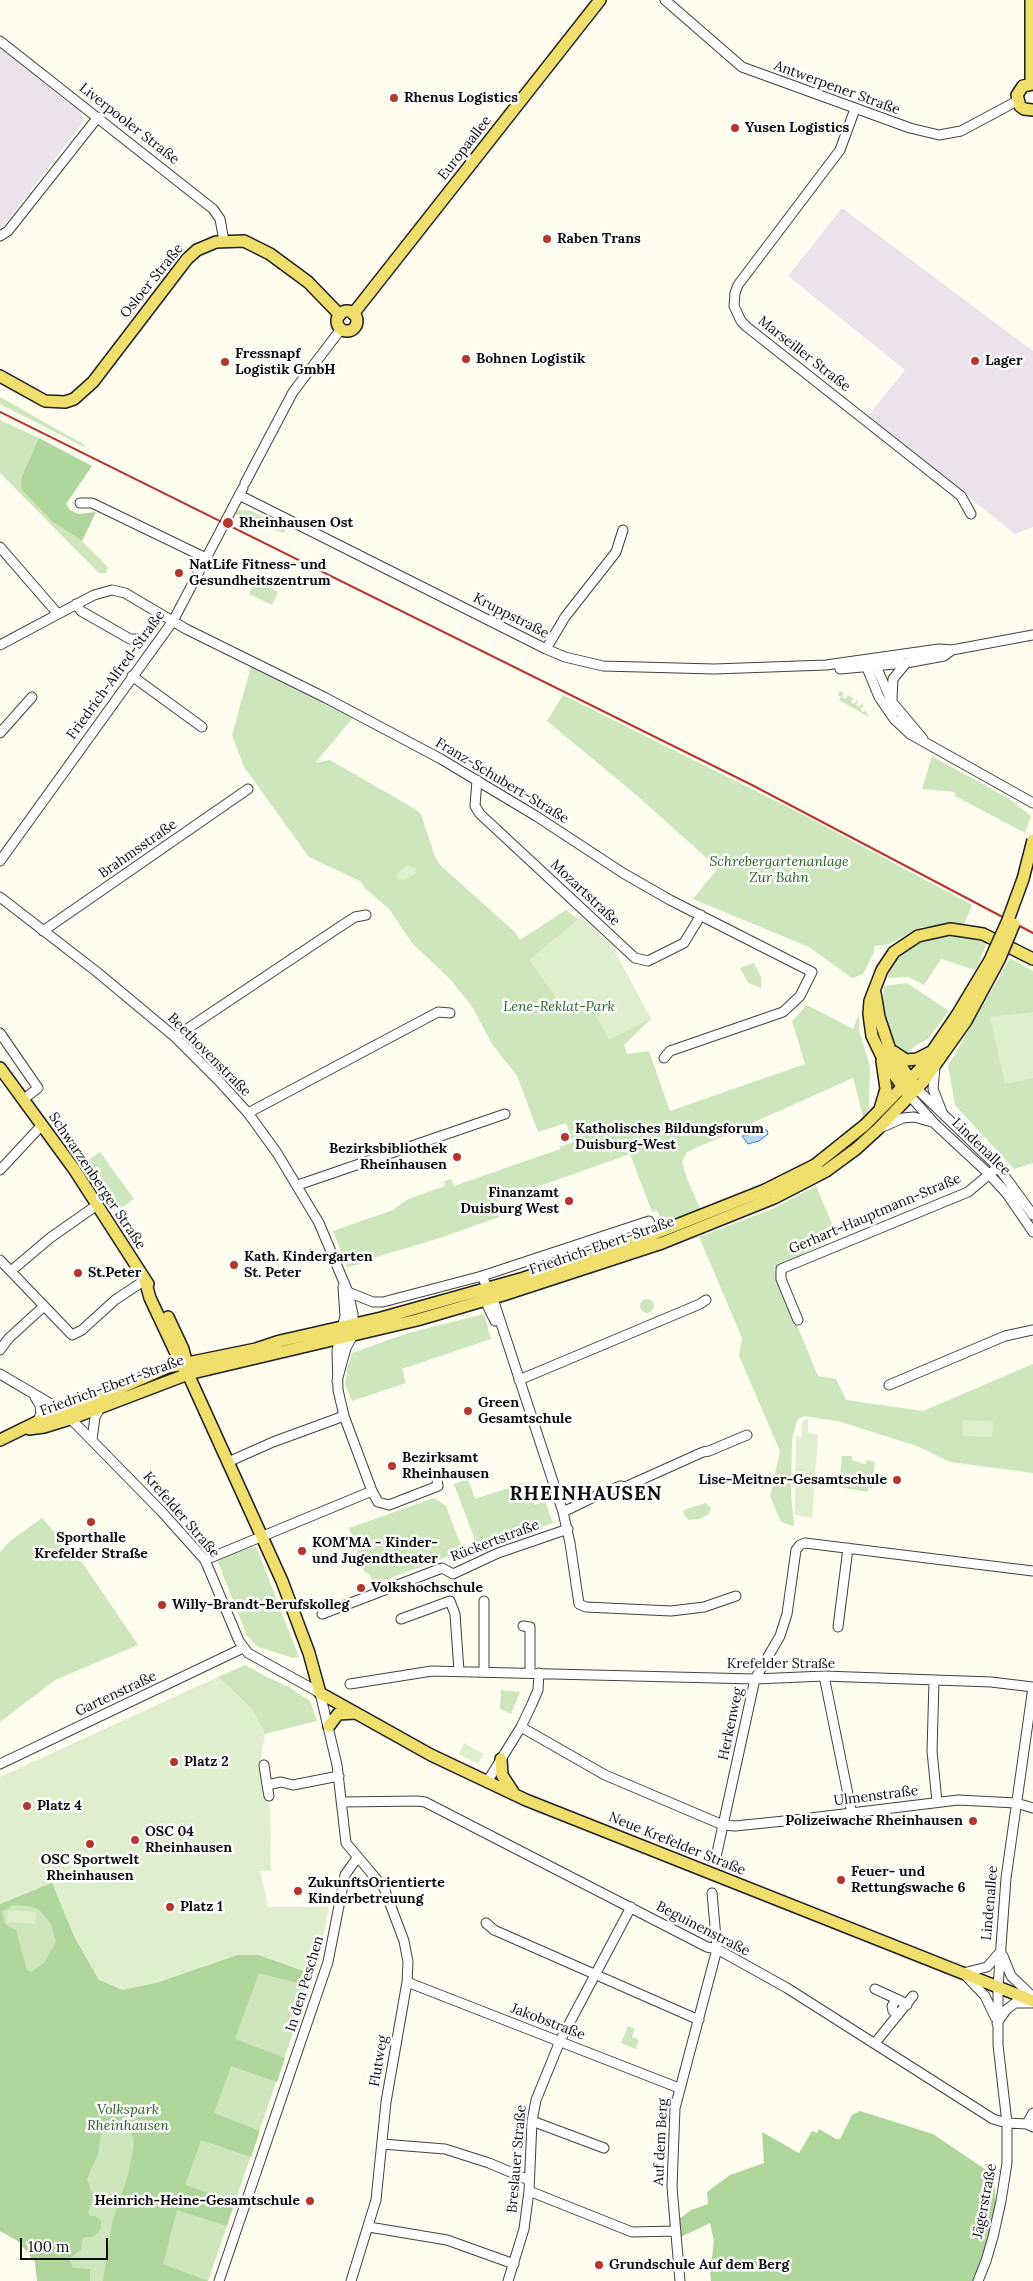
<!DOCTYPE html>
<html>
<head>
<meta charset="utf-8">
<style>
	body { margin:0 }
	#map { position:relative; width:1033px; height:2281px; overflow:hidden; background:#fefdef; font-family:Lora,serif }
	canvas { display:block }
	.scale { position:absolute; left:20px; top:2238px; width:88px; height:22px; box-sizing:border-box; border:2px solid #0e0e0e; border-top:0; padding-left:6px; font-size:15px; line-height:18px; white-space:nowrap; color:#0e0e0e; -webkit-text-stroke:4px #fff; paint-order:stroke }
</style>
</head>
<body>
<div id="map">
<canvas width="1033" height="2281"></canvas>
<div class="scale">100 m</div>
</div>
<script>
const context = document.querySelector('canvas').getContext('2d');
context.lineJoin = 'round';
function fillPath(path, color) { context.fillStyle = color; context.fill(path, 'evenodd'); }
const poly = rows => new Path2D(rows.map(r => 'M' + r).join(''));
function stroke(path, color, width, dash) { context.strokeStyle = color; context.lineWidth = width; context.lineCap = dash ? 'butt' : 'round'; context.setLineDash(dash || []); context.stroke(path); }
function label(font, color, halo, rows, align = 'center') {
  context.font = font + ' Lora,serif'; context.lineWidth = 5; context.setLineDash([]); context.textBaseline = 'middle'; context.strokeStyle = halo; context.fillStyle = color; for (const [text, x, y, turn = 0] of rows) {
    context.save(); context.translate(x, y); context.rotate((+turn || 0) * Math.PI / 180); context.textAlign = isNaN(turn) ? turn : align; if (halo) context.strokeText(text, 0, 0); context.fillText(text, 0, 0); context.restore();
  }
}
fillPath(poly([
	[0,48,80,112,84,121,4,225,0,228],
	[842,208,1033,351,1033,527,1015,534,868,416,905,370,788,276]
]), '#ece2ec');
fillPath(poly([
	[0,397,44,422,85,445,84,447,0,404],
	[0,420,39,438,21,478,54,523,82,541,108,567,106,573,99,573,0,473],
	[239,510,251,511,286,527,284,533,261,525,235,514],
	[255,580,278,592,272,605,249,594],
	[252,663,356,714,315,763,330,760,415,809,421,814,435,857,440,865,515,932,520,940,566,910,611,945,651,1019,624,1045,627,1054,649,1051,670,1111,805,1064,792,1021,807,1005,853,1029,859,1014,859,1030,870,1067,869,1109,863,1117,853,1078,687,1152,682,1162,687,1178,700,1209,662,1223,657,1210,652,1212,630,1154,494,1202,499,1217,437,1239,376,1257,360,1264,347,1267,333,1231,393,1210,408,1199,445,1186,444,1181,451,1179,454,1186,560,1149,560,1147,573,1142,566,1123,538,1132,517,1076,492,1044,473,1008,451,980,412,943,389,909,366,889,360,881,309,857,244,767,232,735],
	[840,691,844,693,842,697,846,699,848,695,853,698,851,702,854,704,857,700,858,701,856,705,860,707,862,703,864,707,861,708,861,710,863,712,866,711,869,717,839,700,841,697,838,695],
	[563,695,806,816,972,905,964,925,921,927,889,944,875,946,873,954,863,974,852,978,809,947,693,899,718,868,634,793,547,721],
	[932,756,1011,800,1031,816,1025,833,955,796,955,792,922,789],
	[944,936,966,937,987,943,976,970,941,959,924,985,909,977,887,978,892,966,902,954,921,942],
	[1010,958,1033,971,1033,1163,1014,1169,955,1105,948,1066],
	[754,963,761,977,761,988,748,983,740,968],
	[907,983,949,1011,928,1039,916,1045,908,1053,901,1053,893,1042,887,1024,883,1002,884,986],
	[100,1152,134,1199,118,1210,84,1163],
	[816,1186,837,1236,774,1269,818,1376,836,1379,846,1400,923,1411,1033,1364,1033,1473,950,1462,917,1446,841,1422,805,1416,797,1420,792,1440,791,1494,794,1526,781,1522,770,1496,780,1451,739,1356,742,1338,699,1237,772,1209],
	'640 1306a7 7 0 1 1 14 0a7 7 0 1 1-14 0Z',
	[484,1314,491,1339,402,1369,406,1383,352,1401,345,1385,347,1369,352,1353,408,1333],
	[842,1456,852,1456,852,1460,865,1464,867,1460,875,1462,872,1488,868,1487,868,1492,839,1487],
	[468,1479,475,1499,526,1482,535,1505,545,1501,553,1523,478,1548,454,1484],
	[434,1498,446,1506,463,1551,374,1584,370,1575,364,1571,349,1528],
	[706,1503,711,1508,709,1514,699,1519,689,1520,684,1515,684,1510,689,1508],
	[42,1518,84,1565,138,1645,55,1680,0,1722,0,1552,10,1541],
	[256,1546,299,1657,293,1658,258,1647,247,1636,217,1559],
	[245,1665,265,1676,289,1687,310,1701,317,1721,265,1734,252,1709,218,1677],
	[501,1690,520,1692,511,1714,500,1709],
	[52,1882,74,1936,99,1980,156,1983,199,1967,313,1974,208,2281,37,2281,35,2262,18,2241,0,2231,0,1904],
	[628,2026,635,2029,632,2037,639,2040,636,2049,621,2043]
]), '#cde6bb');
fillPath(poly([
	[39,438,92,466,66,504,70,510,78,514,96,512,82,541,54,523,22,490,21,478],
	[52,1882,74,1936,99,1980,156,1983,237,1955,259,1955,313,1974,309,1986,259,1973,235,2039,285,2058,277,2082,231,2066,214,2113,260,2131,251,2157,201,2140,185,2185,235,2202,227,2226,177,2210,163,2264,208,2281,103,2281,113,2219,128,2175,134,2145,133,2137,128,2128,120,2122,113,2123,101,2134,98,2154,87,2179,93,2196,88,2213,90,2216,95,2216,101,2221,101,2229,94,2236,83,2238,81,2250,69,2259,73,2268,90,2269,90,2281,37,2281,35,2262,18,2241,0,2231,0,1904],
	[13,1905,28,1906,39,1909,51,1924,56,1942,44,1963,31,1972,27,1970,16,1930,5,1924,2,1912],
	[860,2111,933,2134,995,2176,995,2205,984,2253,973,2281,711,2281,710,2274,714,2241,710,2223,681,2237,679,2219,691,2210,708,2204,707,2192,730,2175,764,2163,762,2132,799,2153,812,2131,817,2133,819,2129,836,2139,840,2139,852,2115]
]), '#afd69b');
fillPath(poly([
	[406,866,411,866,415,868,416,873,402,881,397,878,397,873],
	[581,917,611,945,651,1019,609,1040,590,1005,569,1016,529,960],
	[1033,1012,1033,1078,1005,1084,990,1017],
	[808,1419,808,1433,818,1435,812,1518,795,1515,796,1436,801,1437,803,1420],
	[963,1420,993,1421,992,1437,962,1436],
	[218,1677,252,1709,265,1734,261,1758,270,1810,271,1871,260,1871,268,1907,329,1907,319,1958,313,1974,259,1955,237,1955,156,1983,122,1990,99,1980,74,1936,52,1883,0,1904,0,1777],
	[464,1743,484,1754,478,1764,459,1754],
	[8,1910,36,1912,35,1924,7,1922]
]), '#dfeecc');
const water = poly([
	[757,1128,767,1130,768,1134,759,1141,748,1144,742,1136,750,1135,757,1128]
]);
fillPath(water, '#b7d6f2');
stroke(water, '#4283c5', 1);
const minor = poly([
	[665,0,742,67,910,128,939,135,961,131,1017,101],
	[0,41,213,209,220,219,224,241],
	[855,109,840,150,738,285,735,293,734,306,741,321,747,327,961,496,971,514],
	[0,236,8,231,98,117],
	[245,483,293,392,341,329],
	[239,495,546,649,565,657,603,666,714,669,826,665,939,649,952,650,1033,635],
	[80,503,92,503,206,558],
	[0,547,58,614],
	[76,604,81,611,130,639,140,639],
	[0,645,94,595,112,590,125,593,186,629,326,698,441,759,536,816,623,873,670,900,812,972,800,996,783,1012,670,1051,664,1058],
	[546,649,565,617,616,552,623,530],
	[870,660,867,668,879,697,894,719,910,734,1033,803],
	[874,662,892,702,923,739],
	[840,669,906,663,944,656,952,650],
	[132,676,202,727],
	[892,699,893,679,906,663],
	[0,733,32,697],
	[477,780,475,806,480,814,635,958,648,961,684,943,701,915],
	[0,861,173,621,243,488],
	[0,897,97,972,175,1037,219,1081,248,1113,277,1153,319,1223,348,1292,353,1314,353,1335,346,1348,337,1381],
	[43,931,248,789],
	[0,1033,38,1088,24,1099],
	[175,1037,338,928,355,917,366,915],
	[935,1067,933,1089,942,1112],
	[917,1089,998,1167,1033,1215],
	[910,1096,934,1123,989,1174,1007,1194,1033,1232],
	[248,1113,438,1012,450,1013],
	[880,1128,903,1118,914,1117,932,1122],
	[0,1170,42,1125],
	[298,1185,505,1114],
	[0,1260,72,1335,82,1330,115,1300,145,1280],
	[11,1271,50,1238,97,1205],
	[482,1276,495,1305,563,1512,570,1543,579,1604,586,1607,671,1611,704,1607,736,1596],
	[343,1287,345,1316,337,1350,338,1390,344,1416,372,1491,378,1502,389,1505,438,1486,437,1480],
	[348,1292,373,1302,383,1302,482,1276,649,1221,654,1234],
	[486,1294,488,1307,495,1321],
	[798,1320,781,1279,781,1269,968,1192,998,1167],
	[0,1350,9,1338,43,1307],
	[0,1374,63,1411,162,1512,205,1560,239,1641,248,1653,320,1693,337,1765,346,1843,384,1888,404,1941,408,1962,407,1982,386,2102,376,2200,351,2281],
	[519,1380,700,1304,706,1300],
	[889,1385,1005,1336,1033,1330],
	[35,1397,40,1405,41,1414,37,1422],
	[92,1440,95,1417,100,1408],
	[228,1462,273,1442,344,1416],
	[563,1512,598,1495,620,1486,625,1487,703,1452,709,1451,747,1435],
	[205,1560,372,1491],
	[322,1614,442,1568,453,1574,498,1553,568,1529],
	[401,1619,450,1601,455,1614,459,1671],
	[523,1626,530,1627,530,1673],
	[838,1627,848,1548],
	[484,1672,484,1601],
	[824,1676,852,1814],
	[934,1681,932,1751,937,1802],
	[350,1684,432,1671,755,1679,824,1676,991,1682,1033,1687],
	[521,1727,605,1775,723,1825,735,1826,794,1820,958,1800,1016,1803,1033,1808],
	[0,1764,243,1648],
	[264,1765,267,1785,281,1782,293,1785,339,1776],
	[487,1782,521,1727,532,1704,538,1690,539,1673],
	[267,1785,269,1796],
	[343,1802,417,1801,425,1802,707,1947,717,1949,787,1988,993,2119,1007,2123,1027,2124,1033,2127],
	[716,1857,755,1679,780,1636,787,1614,796,1550,800,1545,805,1543,1033,1571],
	[486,1923,494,1930,699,2020],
	[1003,1956,1011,1976,1033,1997],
	[963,1973,987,1967,1001,1951],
	[967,1977,985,1996,995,2017],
	[407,1982,679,2088],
	[875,1989,901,2001,907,2005],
	[897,1999,892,2006,893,2011,898,2015],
	[997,2023,1006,2010,1015,2003,1033,2003],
	[875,2043,913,1996],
	[532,2121,604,2148],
	[1027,2124,1033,2113],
	[382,2144,445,2149,489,2163,529,2180],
	[529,2191,632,2232,676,2231],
	[369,2227,447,2240,514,2264],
	[219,2281,328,1962,345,1875,357,1858],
	[508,2281,524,2229,529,2191,532,2121,536,2100,560,2041,631,1907],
	[680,2281,672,2187,675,2108,717,1949,712,1893],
	[978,2281,986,2261,993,2237,1001,2201,1007,2163,1007,2123,998,2045,998,1987,1006,1878,1033,1687]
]);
const major = poly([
	[1031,0,1031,84],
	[1033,84,1023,86,1017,95,1020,106,1024,109,1033,110],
	'337 321a10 10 0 1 1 20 0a10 10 0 1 1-20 0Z',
	[353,314,600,0],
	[0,376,45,401,65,402,74,399,93,382,187,259,197,250,216,242,244,241,270,254,308,282,340,315],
	[875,993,879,1017,890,1050,914,1085],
	[894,1052,906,1060,917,1059,931,1052],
	[0,1068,74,1169,148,1284],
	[907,1093,882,1057,872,1036,869,1014,870,1001,882,970,894,952,918,936,950,929,983,934,1033,959],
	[880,1109,886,1089,882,1061],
	[145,1280,150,1298,181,1364,188,1374,282,1581,309,1653,320,1693,431,1755,526,1800,1033,2001],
	[168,1317,183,1349,187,1365],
	[29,1429,44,1427,70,1419,188,1374,417,1320,503,1295,662,1243,774,1198,826,1171,856,1149,878,1129,923,1082,966,1021],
	[0,1440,47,1417,93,1400,168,1367,256,1349,280,1341,381,1318,524,1278,654,1234,765,1190,815,1165,865,1125,920,1069,957,1015],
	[329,1726,338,1714,356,1713],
	[501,1759,502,1775,513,1792]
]);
stroke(minor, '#414141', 11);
stroke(major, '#1f1f1f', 14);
stroke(minor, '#fff', 9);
stroke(major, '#f0de6d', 11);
stroke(poly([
	[0,412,752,785,1033,933]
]), '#b5362e', 2);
const majorBridge = poly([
	[957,1015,990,960,1008,920,1023,879,1033,840],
	[966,1021,999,960,1014,924]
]);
stroke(majorBridge, '#1f1f1f', 14, []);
stroke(majorBridge, '#f0de6d', 11);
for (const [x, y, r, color] of [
	[394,98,5,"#b5362e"],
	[735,128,5,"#b5362e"],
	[547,239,5,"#b5362e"],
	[466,359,5,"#b5362e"],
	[975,361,5,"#b5362e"],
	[225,362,5,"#b5362e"],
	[228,523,6,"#b5362e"],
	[179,573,5,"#b5362e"],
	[565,1137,5,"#b5362e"],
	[457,1157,5,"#b5362e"],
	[569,1201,5,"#b5362e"],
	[234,1265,5,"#b5362e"],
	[78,1273,5,"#b5362e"],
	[468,1411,5,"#b5362e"],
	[392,1466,5,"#b5362e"],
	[897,1480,5,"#b5362e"],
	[91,1522,5,"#b5362e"],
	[302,1551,5,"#b5362e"],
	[361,1588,5,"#b5362e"],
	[162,1605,5,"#b5362e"],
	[174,1762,5,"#b5362e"],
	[27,1806,5,"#b5362e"],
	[973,1821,5,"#b5362e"],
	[135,1840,5,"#b5362e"],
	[90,1844,5,"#b5362e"],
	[841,1880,5,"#b5362e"],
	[298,1891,5,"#b5362e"],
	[170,1907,5,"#b5362e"],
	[310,2201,5,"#b5362e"],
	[599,2265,5,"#b5362e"]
]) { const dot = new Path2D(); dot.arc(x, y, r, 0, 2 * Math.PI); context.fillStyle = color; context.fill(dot); stroke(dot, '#fff', 2); }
label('14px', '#0e0e0e', '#fff', [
	["Antwerpener Straße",837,88,20],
	["Liverpooler Straße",129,124,38],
	["Europaallee",465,148,-52],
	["Osloer Straße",152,281,-51],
	["Marseiller Straße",804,354,38],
	["Kruppstraße",511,616,27],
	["Friedrich-Alfred-Straße",116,675,-54],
	["Franz-Schubert-Straße",502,781,31],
	["Brahmsstraße",138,849,-35],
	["Mozartstraße",585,893,43],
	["Beethovenstraße",209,1055,45],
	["Lindenallee",981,1147,44],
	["Schwarzenberger Straße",97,1181,56],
	["Gerhart-Hauptmann-Straße",875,1214,-23],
	["Friedrich-Ebert-Straße",602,1246,-19],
	["Friedrich-Ebert-Straße",112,1386,-20],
	["Krefelder Straße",181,1515,49],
	["Rückertstraße",495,1541,-21],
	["Krefelder Straße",781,1664],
	["Gartenstraße",116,1694,-25],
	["Herkenweg",731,1724,-78],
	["Ulmenstraße",876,1796,-7],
	["Neue Krefelder Straße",677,1844,22],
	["Lindenallee",990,1903,-85],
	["Beguinenstraße",703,1929,27],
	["In den Peschen",305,1984,-73],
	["Jakobstraße",548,2022,21],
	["Flutweg",379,2061,-80],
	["Auf dem Berg",661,2142,-87],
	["Breslauer Straße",517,2159,-85],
	["Jägerstraße",985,2201,-79]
]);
label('bold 14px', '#0e0e0e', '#fff', [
	["Rhenus Logistics",404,98],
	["Yusen Logistics",745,128],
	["Raben Trans",557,239],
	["Fressnapf",235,354],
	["Logistik GmbH",235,370],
	["Bohnen Logistik",476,359],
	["Lager",985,361],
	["Rheinhausen Ost",239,523],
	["NatLife Fitness- und",189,565],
	["Gesundheitszentrum",189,581],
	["Katholisches Bildungsforum",575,1129],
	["Duisburg-West",575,1145],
	["Bezirksbibliothek",447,1149,"right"],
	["Rheinhausen",447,1165,"right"],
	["Finanzamt",559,1193,"right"],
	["Duisburg West",559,1209,"right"],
	["Kath. Kindergarten",244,1257],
	["St. Peter",244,1273],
	["St.Peter",88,1273],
	["Green",478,1403],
	["Gesamtschule",478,1419],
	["Bezirksamt",402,1458],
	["Rheinhausen",402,1474],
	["Lise-Meitner-Gesamtschule",887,1480,"right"],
	["Sporthalle",91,1538,"center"],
	["Krefelder Straße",91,1554,"center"],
	["KOM'MA - Kinder-",312,1543],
	["und Jugendtheater",312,1559],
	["Volkshochschule",371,1588],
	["Willy-Brandt-Berufskolleg",172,1605],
	["Platz 2",184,1762],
	["Platz 4",37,1806],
	["Polizeiwache Rheinhausen",963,1821,"right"],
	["OSC 04",145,1832],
	["Rheinhausen",145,1848],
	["OSC Sportwelt",90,1860,"center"],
	["Rheinhausen",90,1876,"center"],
	["Feuer- und",851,1872],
	["Rettungswache 6",851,1888],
	["ZukunftsOrientierte",308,1883],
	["Kinderbetreuung",308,1899],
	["Platz 1",180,1907],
	["Heinrich-Heine-Gesamtschule",300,2201,"right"],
	["Grundschule Auf dem Berg",609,2265]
], 'left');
label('italic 14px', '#286122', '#fff', [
	["Schrebergartenanlage",779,862],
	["Zur Bahn",779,878],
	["Lene-Reklat-Park",559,1007],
	["Volkspark",128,2110],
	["Rheinhausen",128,2126]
]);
context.letterSpacing = '1px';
label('bold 19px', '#0e0e0e', '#fff', [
	["RHEINHAUSEN",586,1495]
]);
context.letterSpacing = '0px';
</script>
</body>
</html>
